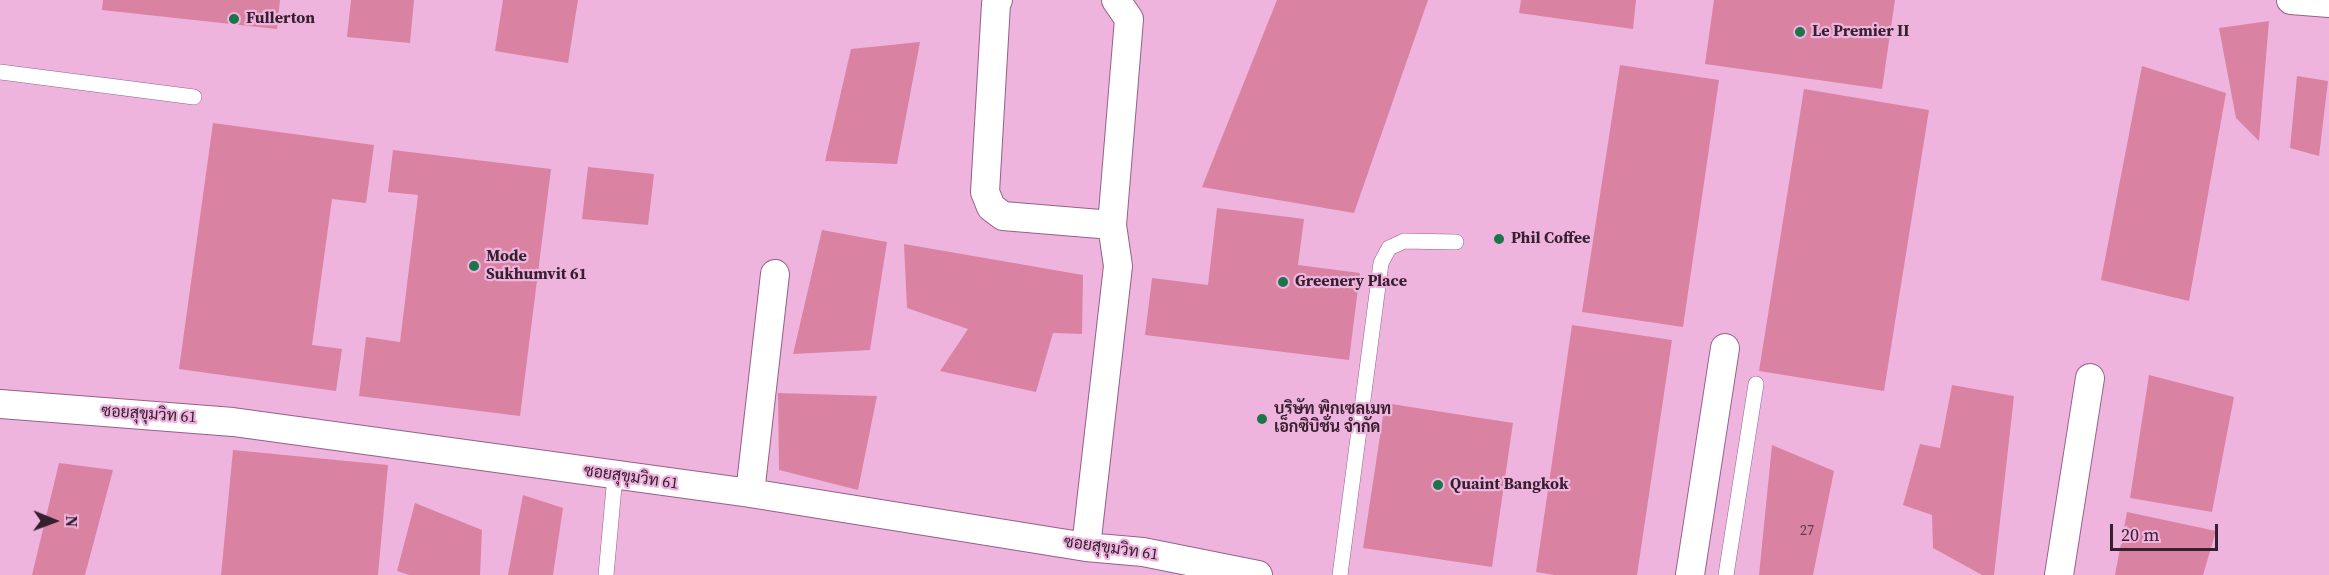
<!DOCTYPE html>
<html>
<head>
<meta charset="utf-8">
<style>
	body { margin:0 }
	#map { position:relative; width:2329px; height:575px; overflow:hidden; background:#efb4de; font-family:"Source Serif 4",serif }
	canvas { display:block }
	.north { position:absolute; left:24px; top:491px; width:60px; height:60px; -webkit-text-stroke:4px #efb4de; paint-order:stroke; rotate:91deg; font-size:16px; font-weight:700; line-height:24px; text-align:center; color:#362030 }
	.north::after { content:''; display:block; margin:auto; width:21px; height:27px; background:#362030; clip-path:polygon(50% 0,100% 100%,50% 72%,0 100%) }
	.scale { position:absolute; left:2110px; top:524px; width:108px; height:27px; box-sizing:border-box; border:3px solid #362030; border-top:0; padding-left:8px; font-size:18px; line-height:21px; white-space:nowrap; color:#362030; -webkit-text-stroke:4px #efb4de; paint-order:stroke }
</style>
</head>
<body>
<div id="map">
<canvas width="2329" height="575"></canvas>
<div class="north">N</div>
<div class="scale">20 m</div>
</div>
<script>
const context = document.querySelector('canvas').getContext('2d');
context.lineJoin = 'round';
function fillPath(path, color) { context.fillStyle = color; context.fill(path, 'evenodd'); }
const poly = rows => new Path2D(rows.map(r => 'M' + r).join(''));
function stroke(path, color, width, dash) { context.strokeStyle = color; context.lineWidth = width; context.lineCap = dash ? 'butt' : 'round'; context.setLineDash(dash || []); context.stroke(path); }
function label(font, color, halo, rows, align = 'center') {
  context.font = font + ' "Source Serif 4",Sarabun,serif'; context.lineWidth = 4.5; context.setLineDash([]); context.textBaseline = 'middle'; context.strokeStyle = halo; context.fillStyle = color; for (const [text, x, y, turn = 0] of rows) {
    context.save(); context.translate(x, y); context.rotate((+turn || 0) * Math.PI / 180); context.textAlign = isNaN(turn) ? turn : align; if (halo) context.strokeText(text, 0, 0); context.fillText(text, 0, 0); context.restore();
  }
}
fillPath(poly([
	[103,0,280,0,277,29,102,10],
	[351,0,414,0,410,43,347,37],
	[503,0,578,0,568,63,495,51],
	[1277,0,1428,0,1354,213,1202,187],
	[1521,0,1636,0,1633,29,1519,13],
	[1714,0,1895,0,1882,89,1705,64],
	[2269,21,2259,141,2236,118,2219,28],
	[920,42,897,164,825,161,851,49],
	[1620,65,1719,80,1683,327,1582,312],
	[2142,66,2226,93,2189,301,2101,280],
	[2297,76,2328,81,2319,156,2290,148],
	[1804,89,1929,110,1884,391,1759,371],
	[213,123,374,145,366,203,332,199,312,345,342,349,336,391,179,369],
	[393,150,551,169,520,416,359,396,366,337,400,342,418,195,388,192],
	[588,167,654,174,648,225,582,219],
	[1217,208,1304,219,1298,265,1360,273,1349,360,1145,335,1152,278,1208,285],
	[822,230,887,242,870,350,793,354],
	[904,244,1083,275,1082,334,1053,333,1036,392,940,371,968,329,907,308],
	[1572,325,1672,340,1637,575,1554,575,1536,572],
	[2149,375,2234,397,2212,512,2130,498],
	[1952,385,2014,396,1994,575,1982,575,1933,548,1932,515,1903,505,1920,444,1940,448],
	[778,393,877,396,858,490,779,470],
	[1385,403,1513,423,1492,567,1363,548],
	[1772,445,1834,471,1813,575,1759,575],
	[233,450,388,465,378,575,221,575],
	[59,463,113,470,85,575,32,575],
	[523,495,563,508,553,575,508,575],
	[415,503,482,530,480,575,409,575,397,571],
	[2127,512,2216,531,2203,575,2115,575]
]), '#da82a2');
const lane = poly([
	[0,72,194,97],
	[606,575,615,476],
	[1340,575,1381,263,1389,248,1404,241,1456,242],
	[1726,575,1756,384]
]);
const street = poly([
	[998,0,996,4,985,192,991,207,1003,216,1112,225],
	[2291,0,2329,3],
	[0,404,233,422,750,493,1086,547,1143,552,1258,575],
	[750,493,775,274],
	[1086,547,1118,266,1112,225,1129,19,1116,0],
	[1690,575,1725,348],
	[2059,575,2090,378]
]);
stroke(lane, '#956087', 16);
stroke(street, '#956087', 30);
stroke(lane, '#fff', 15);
stroke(street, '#fff', 28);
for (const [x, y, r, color] of [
	[234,19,6,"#1b754a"],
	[1800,32,6,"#1b754a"],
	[1499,239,6,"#1b754a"],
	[474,266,6,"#1b754a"],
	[1283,282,6,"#1b754a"],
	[1262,419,6,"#1b754a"],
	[1438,485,6,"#1b754a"]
]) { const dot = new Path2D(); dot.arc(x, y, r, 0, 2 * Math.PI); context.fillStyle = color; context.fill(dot); stroke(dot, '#efb4de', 2); }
label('14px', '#5f384c', null, [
	["27",1807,531]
]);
label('bold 16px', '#362030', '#efb4de', [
	["Fullerton",246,19],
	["Le Premier II",1812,32],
	["Phil Coffee",1511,239],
	["Mode",486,257],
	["Sukhumvit 61",486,275],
	["Greenery Place",1295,282],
	["บริษัท พิกเซลเมท",1274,410],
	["เอ็กซิบิชั่น จำกัด",1274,428],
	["Quaint Bangkok",1450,485]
], 'left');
label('16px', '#362030', '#efb4de', [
	["ซอยสุขุมวิท 61",149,415,4],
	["ซอยสุขุมวิท 61",631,478,8],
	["ซอยสุขุมวิท 61",1111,549,8]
]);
</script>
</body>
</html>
